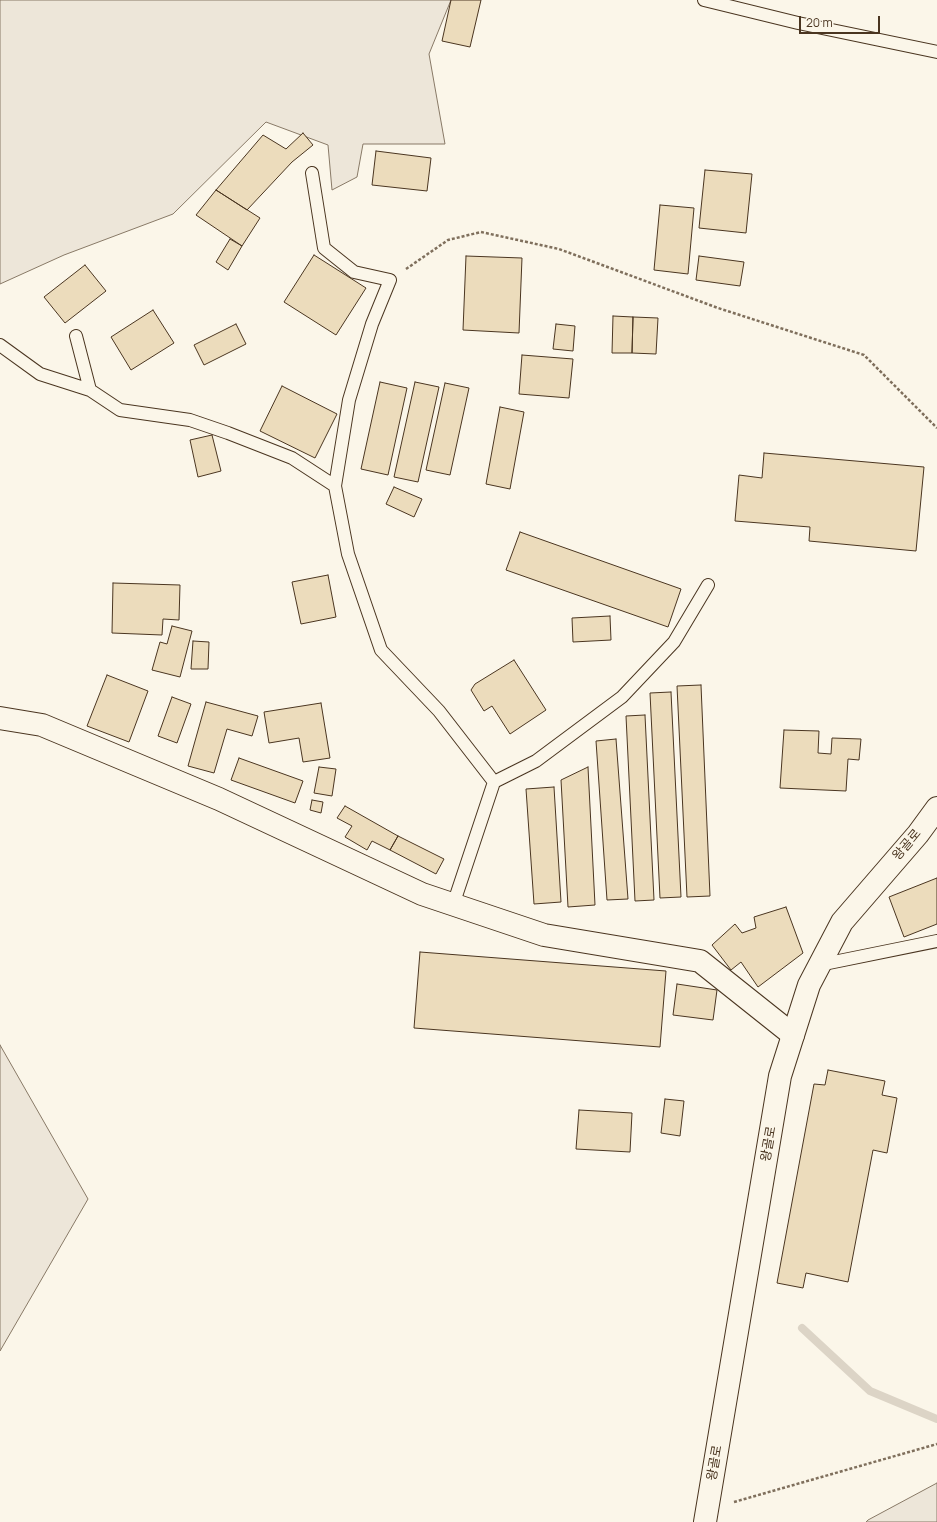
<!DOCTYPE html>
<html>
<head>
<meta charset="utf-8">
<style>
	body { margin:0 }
	#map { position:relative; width:937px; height:1522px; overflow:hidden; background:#fbf6e9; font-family:Manrope,sans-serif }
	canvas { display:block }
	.scale { position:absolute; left:799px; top:16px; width:81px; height:18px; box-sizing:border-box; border:2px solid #4a3520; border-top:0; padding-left:5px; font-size:12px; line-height:14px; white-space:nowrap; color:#4a3520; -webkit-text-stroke:3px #fbf6e9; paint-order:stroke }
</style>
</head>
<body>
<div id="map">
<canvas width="937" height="1522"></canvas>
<div class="scale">20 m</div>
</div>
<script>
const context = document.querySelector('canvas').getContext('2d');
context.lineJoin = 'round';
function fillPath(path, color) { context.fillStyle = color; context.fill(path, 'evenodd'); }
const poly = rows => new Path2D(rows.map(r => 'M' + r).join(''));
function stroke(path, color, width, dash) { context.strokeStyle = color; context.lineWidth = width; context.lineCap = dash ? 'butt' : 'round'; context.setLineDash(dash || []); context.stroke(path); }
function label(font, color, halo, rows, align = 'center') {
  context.font = font + ' Manrope,"Noto Sans KR",sans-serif'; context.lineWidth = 3; context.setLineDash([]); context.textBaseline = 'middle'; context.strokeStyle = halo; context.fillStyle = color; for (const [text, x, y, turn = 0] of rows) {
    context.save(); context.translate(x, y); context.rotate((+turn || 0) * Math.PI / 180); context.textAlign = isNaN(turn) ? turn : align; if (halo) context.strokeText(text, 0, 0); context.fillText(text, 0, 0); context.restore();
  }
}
const green = poly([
	[0,0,451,0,429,54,445,144,363,144,357,177,332,190,328,145,266,122,173,214,64,255,0,284,0,0],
	[0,1045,88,1199,0,1351,0,1045],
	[937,1483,937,1522,866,1522,868,1520,937,1483]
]);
fillPath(green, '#ede6d9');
stroke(green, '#887966', 1);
stroke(poly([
	[802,1328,870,1391,937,1419]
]), '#dcd4c6', 8);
const building = poly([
	[451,0,481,0,470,47,442,41,451,0],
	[303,133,313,145,292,162,247,210,216,190,263,135,286,149,303,133],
	[376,151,431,158,427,191,372,185,376,151],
	[705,170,752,174,746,233,699,228,705,170],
	[216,190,260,218,242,246,196,215,216,190],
	[660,205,694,208,688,274,654,270,660,205],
	[230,239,242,246,228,270,216,262,230,239],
	[314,255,366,288,336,335,284,302,314,255],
	[466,256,522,258,519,333,463,330,466,256],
	[699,256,744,262,740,286,696,280,699,256],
	[85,265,106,291,65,323,44,297,85,265],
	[153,310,174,343,131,370,111,337,153,310],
	[613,316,633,317,632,353,612,353,613,316],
	[633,317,658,318,656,354,632,353,633,317],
	[236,324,246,344,204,365,194,345,236,324],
	[556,324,575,326,573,351,553,349,556,324],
	[522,355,573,359,569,398,519,394,522,355],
	[380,382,407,388,388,475,361,469,380,382],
	[415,382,439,387,418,482,394,477,415,382],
	[445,383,469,388,450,475,426,470,445,383],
	[282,386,337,414,315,458,260,431,282,386],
	[500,407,524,412,510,489,486,484,500,407],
	[212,435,221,471,198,477,190,440,212,435],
	[764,453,924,467,916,551,809,541,810,527,735,521,739,475,762,478,764,453],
	[394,487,422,499,414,517,386,504,394,487],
	[520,532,681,589,668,627,506,570,520,532],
	[328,575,336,617,301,624,292,582,328,575],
	[113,583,180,585,179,620,163,619,162,635,112,633,113,583],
	[610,616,611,640,573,642,572,618,610,616],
	[172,626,192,631,180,677,152,670,160,642,167,644,172,626],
	[193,641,209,642,208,669,191,669,193,641],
	[514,660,546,710,510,734,492,706,484,711,471,690,475,684,514,660],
	[107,675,148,691,129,742,87,726,107,675],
	[701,685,710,896,687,897,677,686,701,685],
	[671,692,681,897,660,898,650,693,671,692],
	[172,697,191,704,177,743,158,736,172,697],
	[206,702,258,716,252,736,227,729,214,773,188,766,206,702],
	[321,703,330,758,303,762,299,738,269,743,264,712,321,703],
	[645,715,654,900,635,901,626,716,645,715],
	[784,730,819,731,818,753,831,754,832,738,861,739,859,760,848,759,846,791,780,788,784,730],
	[616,739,628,899,607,900,596,741,616,739],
	[239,758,303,781,295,803,231,780,239,758],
	[319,767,336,769,332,796,314,793,319,767],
	[588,767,595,905,568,907,561,780,588,767],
	[554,787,561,902,534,904,526,789,554,787],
	[312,800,323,802,321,813,310,810,312,800],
	[345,806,398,836,390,850,372,841,367,850,345,837,352,826,337,818,345,806],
	[398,836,444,859,436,874,390,850,398,836],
	[937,878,937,924,904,937,889,897,937,878],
	[786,907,803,953,758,987,741,962,731,970,712,945,735,924,742,933,756,928,754,917,786,907],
	[420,952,666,971,660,1047,414,1028,420,952],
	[677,984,717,990,713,1020,673,1015,677,984],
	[828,1070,885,1081,882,1095,897,1098,887,1153,873,1150,848,1282,806,1273,803,1288,777,1283,814,1084,825,1085,828,1070],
	[665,1099,684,1101,680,1136,661,1133,665,1099],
	[579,1110,632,1113,630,1152,576,1149,579,1110]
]);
fillPath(building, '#ecdcbc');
stroke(building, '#4a3520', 1);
const service = poly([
	[704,0,798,23,937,52],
	[312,173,324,248,354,272,390,280,372,324,349,400,335,486,348,554,381,650,439,711,494,782],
	[76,336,90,390,120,410,190,420,228,433,292,458,335,486],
	[0,345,40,374,90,390],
	[453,905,494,782,536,761,622,697,674,642,708,585],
	[819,965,937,941]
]);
const minor = poly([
	[0,718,42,725,219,799,422,894,544,935,700,961,793,1035]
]);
const secondary = poly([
	[705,1522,780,1076,809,985,842,922,918,834,937,808]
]);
stroke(service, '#4a3520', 14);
stroke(minor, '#4a3520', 24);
stroke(secondary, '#4a3520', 24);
stroke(poly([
	[406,269,448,240,481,232,559,249,718,308,864,355,937,428],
	[734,1502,937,1444]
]), '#7f6f5c', 2.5, [3, 2]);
stroke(service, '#fbf6e9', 12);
stroke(minor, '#fbf6e9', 22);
stroke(secondary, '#fbf6e9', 22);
label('13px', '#4a3520', '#fbf6e9', [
	["왕골로",907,845,-50],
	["왕골로",769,1144,-80],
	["왕골로",715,1463,-80]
]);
</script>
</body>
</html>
